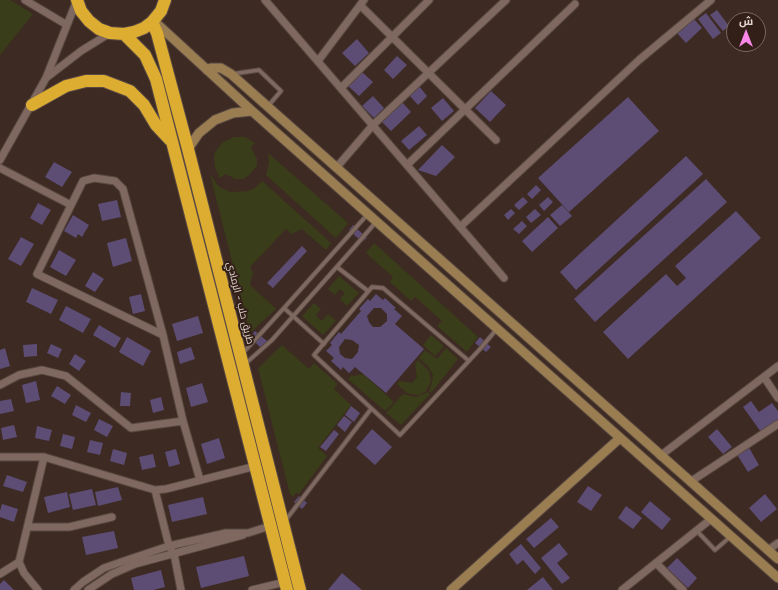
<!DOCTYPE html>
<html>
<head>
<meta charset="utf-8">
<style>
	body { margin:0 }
	#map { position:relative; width:778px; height:590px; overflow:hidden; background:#3d2a22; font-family:"Libre Baskerville",Cairo,serif }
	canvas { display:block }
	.north { position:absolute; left:726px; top:12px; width:40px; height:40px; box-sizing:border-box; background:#322018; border:1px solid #796962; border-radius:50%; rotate:0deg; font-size:11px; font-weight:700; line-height:16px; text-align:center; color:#e3d6d1 }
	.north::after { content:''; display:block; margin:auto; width:14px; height:18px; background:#fa87e7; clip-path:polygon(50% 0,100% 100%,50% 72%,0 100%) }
</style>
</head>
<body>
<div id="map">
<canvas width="778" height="590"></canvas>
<div class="north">ش</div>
</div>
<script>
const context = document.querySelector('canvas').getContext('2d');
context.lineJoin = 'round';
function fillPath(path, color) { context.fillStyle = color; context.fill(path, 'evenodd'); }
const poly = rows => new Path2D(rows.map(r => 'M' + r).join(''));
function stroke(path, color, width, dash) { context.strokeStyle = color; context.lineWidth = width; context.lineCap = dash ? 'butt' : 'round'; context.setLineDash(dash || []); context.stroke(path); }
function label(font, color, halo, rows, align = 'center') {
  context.font = font + ' "Libre Baskerville",Cairo,serif'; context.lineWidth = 4; context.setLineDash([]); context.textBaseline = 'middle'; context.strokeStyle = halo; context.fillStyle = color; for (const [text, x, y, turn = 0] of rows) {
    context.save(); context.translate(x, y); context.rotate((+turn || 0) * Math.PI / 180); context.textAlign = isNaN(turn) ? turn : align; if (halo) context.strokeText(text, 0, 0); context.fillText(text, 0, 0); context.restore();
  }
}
fillPath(poly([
	[0,0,10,0,33,14,0,55],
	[234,137,245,137,255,143,251,148,257,159,257,166,249,175,243,179,235,179,226,174,220,178,215,168,214,158,215,152,222,143],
	[268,153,348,223,336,238,266,175,269,163],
	[210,174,218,186,230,192,248,191,255,188,262,181,331,243,326,250,302,229,292,234,286,229,250,267,253,272,250,285,276,309,250,333],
	[374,243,478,337,467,352,437,326,442,321,415,297,411,301,390,282,393,277,366,253],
	[339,276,359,293,347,306,340,299,345,293,340,289,335,295,328,289],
	[314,303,321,309,316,315,321,321,328,314,336,321,323,335,302,316],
	[431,335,444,346,435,356,423,345],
	[282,345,309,369,314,363,338,384,334,389,351,405,318,448,327,456,299,494,296,493,293,497,290,494,258,368],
	[446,348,458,359,431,393,429,391,432,383,433,375,428,366,419,358,425,350,437,359],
	[418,360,429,371,431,381,426,391,419,395,409,394,406,392,397,384,400,381,412,383,417,377,415,364],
	[363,374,394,402,385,411,348,379,352,375,354,376],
	[428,392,430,394,401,425,386,413,403,394,416,397]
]), '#3a3d19');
fillPath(poly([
	[717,10,729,26,723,31,710,15],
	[706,13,721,33,713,39,698,19],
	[693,18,702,28,686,43,677,33],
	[357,39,369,53,355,66,342,53],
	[397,56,407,65,393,79,384,70],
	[361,71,373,82,359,96,347,85],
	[419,86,427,96,418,105,409,95],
	[491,91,506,105,490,122,475,108],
	[373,96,384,108,374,118,362,106],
	[628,97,659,131,569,212,538,178],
	[443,98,454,111,442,121,431,108],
	[402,102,411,112,391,131,381,121],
	[419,126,427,135,409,150,401,141],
	[442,145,455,157,436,176,418,170],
	[686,156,703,174,576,290,560,272],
	[54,162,72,172,62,187,45,177],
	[706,179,727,202,595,322,574,299],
	[536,185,541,190,532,199,527,194],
	[523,197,528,202,519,210,514,205],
	[548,197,553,202,544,211,539,205],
	[117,200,121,217,102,221,98,204],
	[38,203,51,210,42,225,30,218],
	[562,205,572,216,560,226,550,215],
	[511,209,515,213,508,220,504,215],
	[535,209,541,215,531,223,526,217],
	[736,211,761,238,628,359,603,332,666,274,677,286,686,278,675,266],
	[73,215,89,225,82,237,78,234,76,238,64,231],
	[548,217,558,228,532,252,522,241],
	[522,221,527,226,519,234,513,229],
	[353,225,367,238,362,242,349,230],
	[21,237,34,244,21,266,8,259],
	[126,238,132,261,113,267,107,243],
	[302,246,307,251,273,288,267,283],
	[59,250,76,260,66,276,50,267],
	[93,272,104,279,95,292,85,286],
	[32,288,58,300,51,314,26,302],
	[141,294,145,311,133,314,129,297],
	[376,294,383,300,385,298,396,308,394,309,402,316,395,324,424,349,386,393,355,367,349,373,343,367,341,370,331,361,334,358,326,351,332,345,330,343,339,332,341,334,361,311,359,309,368,299,370,301],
	[374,308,381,308,387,314,387,321,380,327,373,327,369,322,367,316],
	[345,339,352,340,359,345,358,352,352,359,345,358,340,354,339,347],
	[66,306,91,319,83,333,59,320],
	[198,316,203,333,177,341,172,324],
	[99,325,121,338,115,348,93,335],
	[255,331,267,341,261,348,250,337],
	[127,337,151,351,143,366,119,352],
	[480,337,491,347,486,352,475,343],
	[37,344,37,356,24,357,23,345],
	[51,344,62,349,58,358,47,353],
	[191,347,195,359,180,364,177,352],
	[5,348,10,366,0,369,0,350],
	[75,354,86,361,79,371,69,364],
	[36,381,40,400,26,403,22,385],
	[202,383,208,402,191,407,186,388],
	[57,386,71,395,65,404,51,396],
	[121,392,131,393,130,406,120,406],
	[161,397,164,410,153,413,150,400],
	[11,399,14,411,0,414,0,401],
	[751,401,759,412,772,403,778,411,778,419,761,432,743,407],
	[76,405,91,413,86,422,72,415],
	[351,406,360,413,354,422,345,415],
	[344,416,352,422,345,432,337,425],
	[99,419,113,426,107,437,94,430],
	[14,425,17,437,3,440,1,428],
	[37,426,52,430,49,441,35,438],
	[372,429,392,447,375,465,356,448],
	[717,429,732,447,723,454,708,437],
	[334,430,339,434,326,451,320,447],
	[63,434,75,437,72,449,60,446],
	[219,438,225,458,207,464,201,444],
	[90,440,103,443,100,455,87,452],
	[748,446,759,465,748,472,736,453],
	[113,449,127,453,124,465,110,461],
	[176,449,180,464,169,467,165,452],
	[153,454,156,467,142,470,139,457],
	[7,475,27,482,23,492,3,486],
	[588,486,602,495,591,511,577,502],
	[118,487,122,500,98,506,95,492],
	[92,489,96,505,73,510,69,494],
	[67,492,70,507,48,513,44,497],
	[765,494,777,509,761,522,749,508],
	[299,496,307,503,302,509,294,502],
	[203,497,207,514,172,522,168,505],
	[650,501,671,519,662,530,641,512],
	[2,504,18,509,14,522,0,517,0,511],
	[626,506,642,518,633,529,618,518],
	[551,518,559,527,534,548,526,539],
	[114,531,118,548,86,555,82,537],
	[559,543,568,554,557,563,570,578,562,584,541,558],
	[521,544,541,568,535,574,523,560,517,565,509,554],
	[244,556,249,576,201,588,196,567],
	[677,558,697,578,688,588,667,568],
	[161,570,165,587,153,590,134,590,131,578],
	[342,573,362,590,328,590],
	[543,577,553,590,527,590],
	[4,580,14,590,0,590,0,584]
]), '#5d4d75');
const lane = poly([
	[232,74,259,70,281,91,268,106],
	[337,267,368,291],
	[284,308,367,215],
	[242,354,284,308,324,344],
	[469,361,383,288,372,287,314,355,400,435,480,349,496,330],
	[245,364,272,340,357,244,376,222],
	[285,521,371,409],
	[696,530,715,550,730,537]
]);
const street = poly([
	[25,0,67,25],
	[265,0,504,278],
	[360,5,496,140],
	[318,61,364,0],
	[46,78,81,51,110,33],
	[341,88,429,0],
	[0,160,46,78,77,0],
	[407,165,575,4],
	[0,168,71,205],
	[336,168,373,125,506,0],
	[460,227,639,60,711,0],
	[163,335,123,189,115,181,94,178,83,181,37,274,163,335,183,421,200,480],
	[764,377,778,398],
	[0,385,19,375,42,370,66,376,131,428,183,421],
	[660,456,778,366],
	[0,457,44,457,155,490,166,489,256,466],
	[690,482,778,424],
	[155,490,169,546,174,554,181,590],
	[28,527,69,527,112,517],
	[768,550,778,543],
	[656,563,683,590],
	[0,574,19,562],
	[38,590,24,573,19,562,44,457],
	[74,590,83,582,104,568,130,559,169,546,226,533,248,533,270,526],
	[88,590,112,574,135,564,243,535],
	[252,590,285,582],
	[622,590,711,519]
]);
const secondary = poly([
	[154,21,252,111,778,578],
	[207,70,211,68,221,68,231,74,778,559],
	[188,149,199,133,215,120,233,113,252,111],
	[451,590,620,438]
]);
const highway = poly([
	[77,0,81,11,89,21,99,29,110,33,124,34,134,32,144,28,152,22,161,11,165,0],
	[152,22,157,33,188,149,300,590],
	[124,34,145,55,156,79,287,590],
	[32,105,66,86,86,81,104,81,130,91,144,105,156,125,170,140]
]);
stroke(lane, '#594942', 5.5);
stroke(street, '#594942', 9);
stroke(secondary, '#594942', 11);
stroke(highway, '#594942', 14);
stroke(lane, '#7e685f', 3.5);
stroke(street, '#7e685f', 7);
stroke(secondary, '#9a7d51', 9);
stroke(highway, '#ddad31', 12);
label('10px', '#e3d6d1', '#322018', [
	["طريق حلب - الرمادي",240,303,76]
]);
</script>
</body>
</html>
